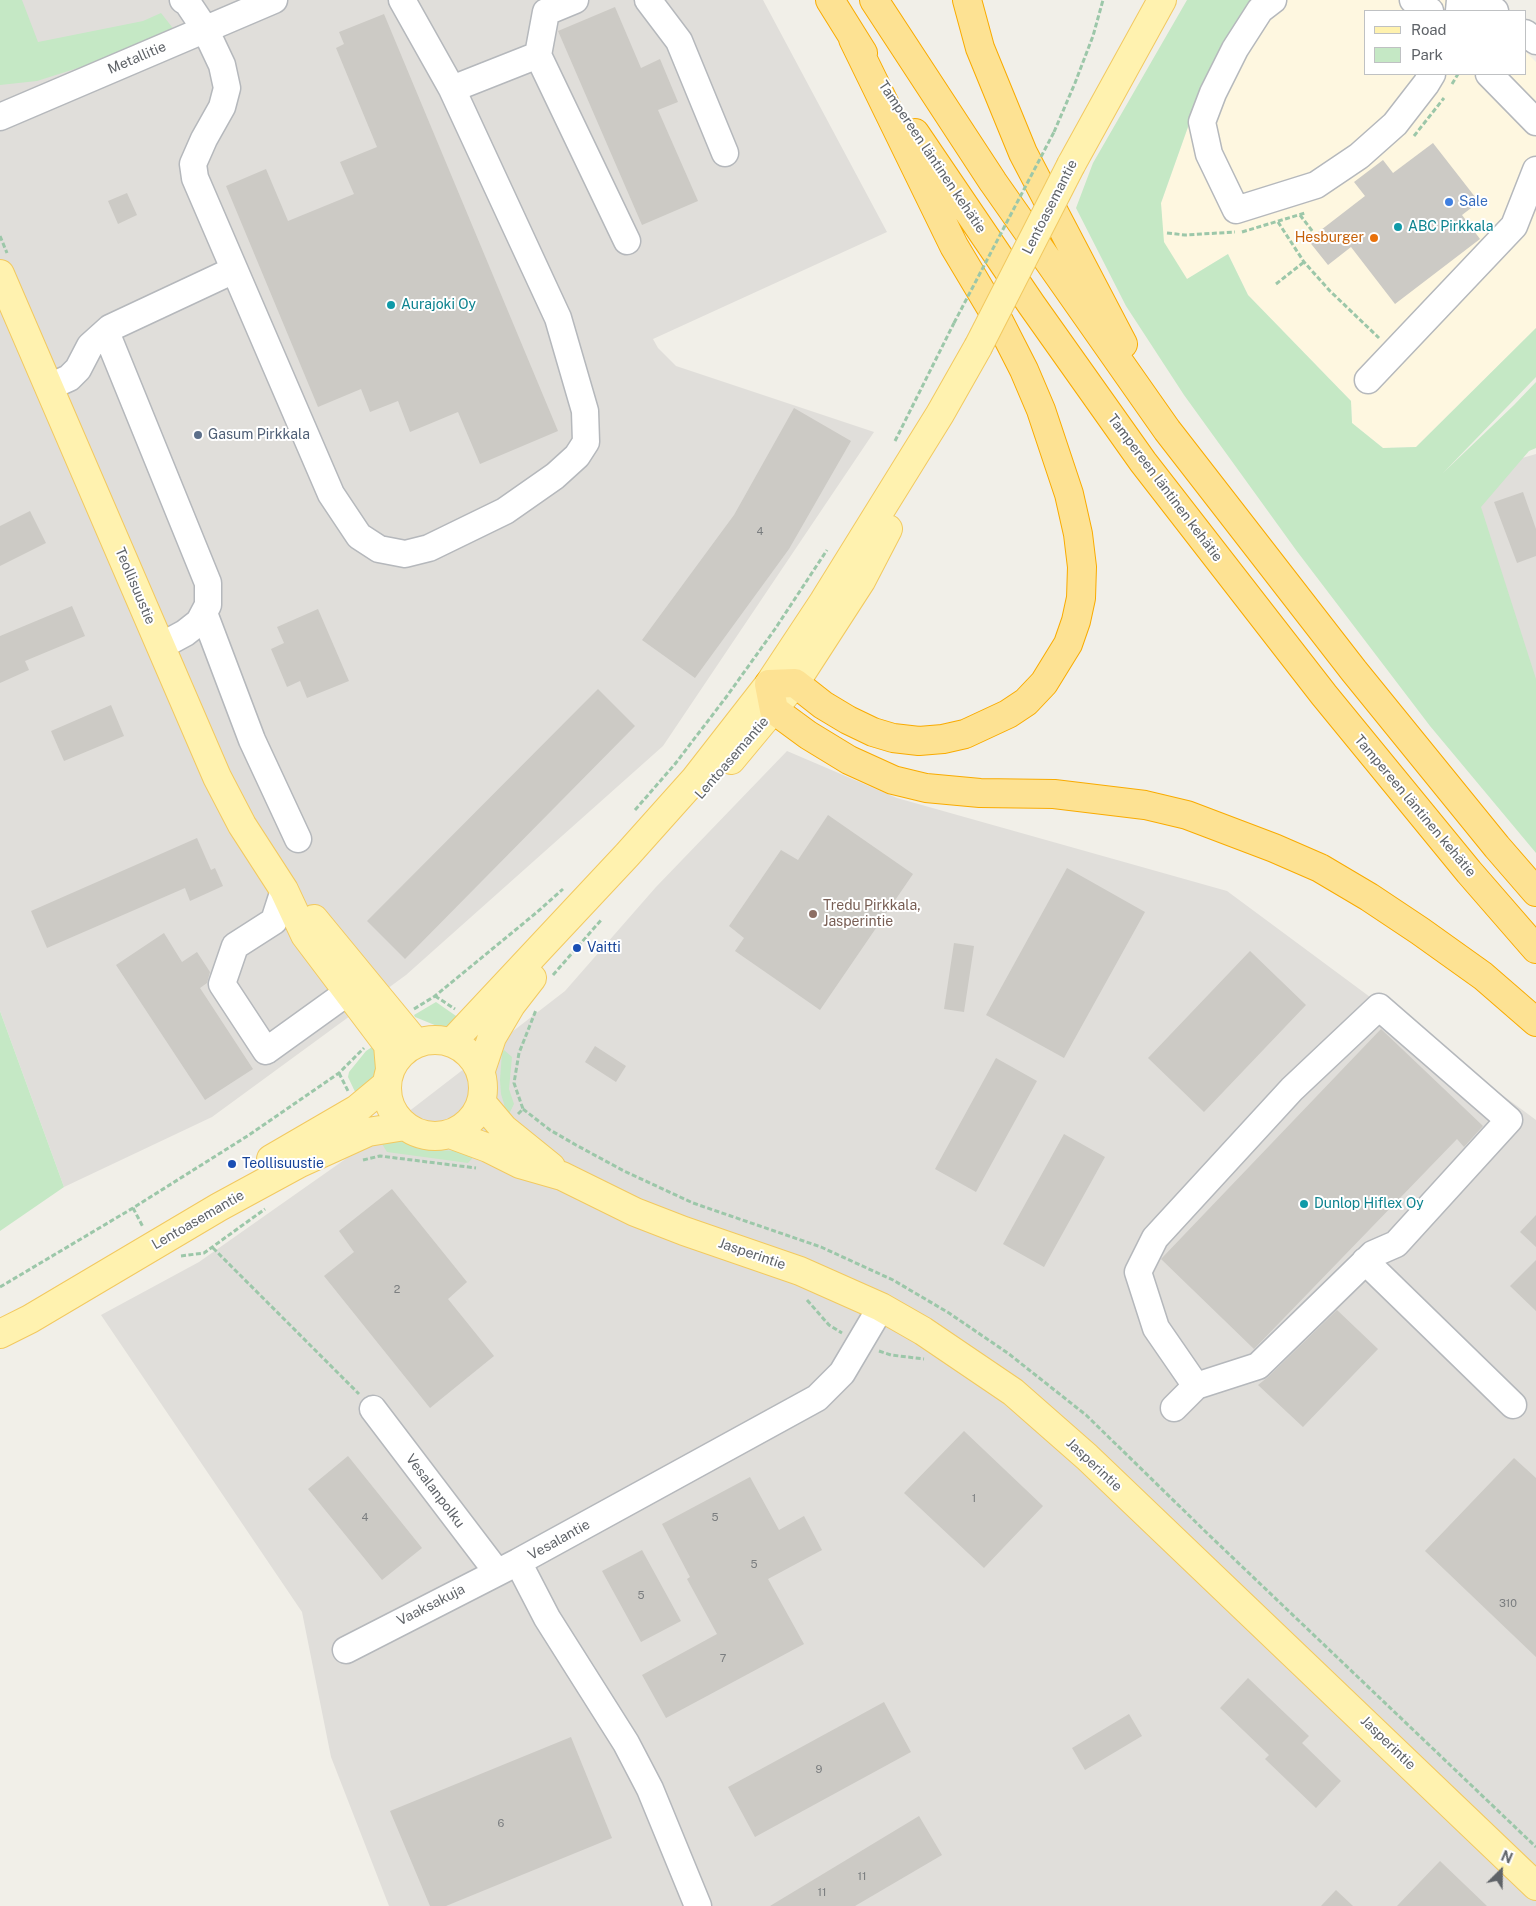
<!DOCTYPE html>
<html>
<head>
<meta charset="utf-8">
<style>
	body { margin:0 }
	#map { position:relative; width:1536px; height:1906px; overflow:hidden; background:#f1efe8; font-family:"Public Sans",sans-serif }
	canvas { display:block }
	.legend { position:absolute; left:1364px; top:10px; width:162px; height:65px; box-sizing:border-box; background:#fff; border:1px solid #bfc1c3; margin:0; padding:6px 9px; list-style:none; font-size:15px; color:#5f6368 }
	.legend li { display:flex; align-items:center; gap:10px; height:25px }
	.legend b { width:25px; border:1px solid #bfc1c3 }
	.north { position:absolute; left:1476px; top:1846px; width:50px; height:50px; -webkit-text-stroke:4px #fff; paint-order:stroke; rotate:23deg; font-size:14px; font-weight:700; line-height:20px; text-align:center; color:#5f6368 }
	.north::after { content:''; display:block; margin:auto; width:18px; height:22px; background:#5f6368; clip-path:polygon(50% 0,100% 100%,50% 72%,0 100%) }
</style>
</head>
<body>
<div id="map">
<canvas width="1536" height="1906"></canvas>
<ul class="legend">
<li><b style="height:6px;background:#fff2af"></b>Road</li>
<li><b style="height:14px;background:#c5e8c5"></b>Park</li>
</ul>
<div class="north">N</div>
</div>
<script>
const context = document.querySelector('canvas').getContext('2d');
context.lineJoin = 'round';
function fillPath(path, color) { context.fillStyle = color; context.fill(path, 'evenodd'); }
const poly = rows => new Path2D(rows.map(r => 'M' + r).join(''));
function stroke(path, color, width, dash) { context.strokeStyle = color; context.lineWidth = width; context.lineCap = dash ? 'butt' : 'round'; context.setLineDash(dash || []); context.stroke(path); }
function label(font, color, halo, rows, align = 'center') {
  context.font = font + ' "Public Sans",sans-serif'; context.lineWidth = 4; context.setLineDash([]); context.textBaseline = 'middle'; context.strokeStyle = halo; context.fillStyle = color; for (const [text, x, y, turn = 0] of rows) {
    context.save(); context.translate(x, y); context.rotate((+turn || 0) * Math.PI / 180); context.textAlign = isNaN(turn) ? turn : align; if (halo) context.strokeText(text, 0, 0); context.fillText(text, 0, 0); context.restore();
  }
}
fillPath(poly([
	[1256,0,1457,0,1474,11,1365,11,1365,74,1525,74,1525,51,1536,62,1536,328,1416,447,1383,448,1352,423,1351,401,1248,295,1228,254,1187,279,1163,242,1161,203,1199,96]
]), '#fef7e0');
fillPath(poly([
	[0,0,763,0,887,232,653,339,658,348,676,366,874,432,663,746,406,975,212,1117,64,1187,0,1011],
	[1536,454,1536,707,1460,476],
	[787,751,897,798,1227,891,1536,1120,1536,1906,389,1906,331,1757,302,1612,101,1315,199,1262,364,1146,565,991,656,887]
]), '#e0deda');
fillPath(poly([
	[0,0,22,0,38,42,143,21,161,13,179,36,37,81,0,85],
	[1187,0,1256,0,1199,96,1161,203,1164,242,1187,279,1228,254,1248,295,1351,401,1352,423,1383,448,1416,447,1536,328,1536,377,1443,473,1514,405,1536,382,1536,448,1529,451,1481,507,1536,679,1536,853,1430,726,1296,550,1184,395,1126,306,1076,208,1093,163],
	[436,1002,459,1018,448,1026,437,1026,415,1017,414,1015],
	[0,1011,64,1187,0,1231],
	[375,1045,377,1047,378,1076,358,1098,348,1077,349,1072,366,1051],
	[504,1050,512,1057,509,1089,514,1104,509,1114,507,1114,501,1094,500,1080,502,1052],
	[396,1137,414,1146,430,1150,467,1151,476,1154,468,1163,387,1152,379,1139]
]), '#c5e8c5');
fillPath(poly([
	[615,7,641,68,660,59,678,102,658,110,698,201,642,225,558,31],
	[384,14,558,431,480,464,458,412,410,432,398,401,370,412,361,389,318,407,226,186,266,169,288,221,354,194,340,162,377,147,336,48,344,44,339,32],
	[1433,143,1479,202,1462,215,1480,239,1395,304,1351,247,1328,265,1308,240,1365,196,1354,182,1383,160,1393,173],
	[127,193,137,215,118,224,108,201],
	[794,408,851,441,789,549,695,678,642,640,734,515],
	[1523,492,1536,529,1536,556,1517,563,1494,502],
	[30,511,46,543,0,566,0,526],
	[72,606,85,636,25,661,29,670,0,683,0,636],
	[318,609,349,681,307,698,300,681,287,687,271,649,284,643,277,627],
	[598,689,635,726,405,959,367,921],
	[111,705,124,736,64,761,51,731],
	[828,815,913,874,820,1010,735,951,744,938,729,926,781,850,798,860],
	[197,838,211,870,215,868,223,886,190,901,185,888,47,948,31,911],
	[1067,868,1145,912,1064,1058,986,1015],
	[164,933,182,962,197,952,210,972,207,983,200,988,253,1069,205,1100,116,965],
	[954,943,974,946,964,1012,944,1009],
	[1250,951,1306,1005,1204,1112,1148,1058],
	[1381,1029,1483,1126,1464,1147,1457,1139,1254,1349,1161,1259],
	[595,1046,626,1066,616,1082,585,1062],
	[996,1058,1037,1081,976,1192,935,1169],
	[1064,1134,1105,1157,1044,1267,1003,1244],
	[392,1189,467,1282,448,1299,494,1356,430,1408,324,1276,354,1252,339,1231],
	[1536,1215,1536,1247,1520,1232],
	[1536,1260,1536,1311,1510,1286],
	[1337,1310,1378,1349,1303,1427,1258,1385,1268,1377],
	[964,1431,1043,1506,984,1568,904,1493],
	[348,1456,422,1548,382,1580,308,1489],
	[1514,1458,1536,1478,1536,1657,1425,1551],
	[750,1477,779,1530,804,1516,822,1550,768,1579,804,1644,666,1718,642,1675,717,1634,687,1579,690,1577,662,1524],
	[642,1550,681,1621,641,1642,602,1571],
	[1248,1678,1309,1736,1302,1743,1341,1781,1316,1808,1265,1759,1269,1755,1220,1708],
	[884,1702,911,1752,755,1837,728,1787],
	[1129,1714,1142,1736,1085,1770,1072,1748],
	[571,1737,612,1838,446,1906,430,1906,390,1811],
	[919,1816,942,1855,855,1906,770,1906],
	[1440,1861,1487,1906,1397,1906],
	[1336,1890,1353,1906,1321,1906]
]), '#cccac5');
const minor = poly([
	[183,0,187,2,205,29,222,65,227,88,222,107,204,139,193,164,195,178,331,494,359,536,379,549,405,554,429,548,505,511,555,476,577,456,586,442,585,411,558,318,452,89,402,0],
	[575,0,546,12,538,55,627,241],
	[648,0,679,41,725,153],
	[1273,0,1260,10,1235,49,1213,93,1202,122,1209,154,1236,210,1316,185,1359,156,1395,124,1426,84,1432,74],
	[1413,0,1430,11],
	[1480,0,1495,11],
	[1459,11,1460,0],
	[1525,33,1536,41],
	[1489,74,1536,122],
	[452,89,538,55],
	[0,117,274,0],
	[106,332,208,583,208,605,199,622,185,633,161,646],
	[1368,380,1514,226,1536,170],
	[49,387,69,378,78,369,90,346,110,328,234,270],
	[204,613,252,740,298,839],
	[284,890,274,921,235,946,222,984,266,1051,348,992],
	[1365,1261,1513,1405],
	[1174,1408,1196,1386,1258,1366,1373,1254,1396,1244,1509,1120,1379,1007,1292,1089,1155,1238,1138,1272,1156,1328,1196,1386],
	[373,1409,497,1572],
	[518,1562,547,1618,626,1743,650,1789,698,1906],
	[346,1650,518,1562,817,1398,842,1373,881,1307]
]);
const major = poly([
	[1071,165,1162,0],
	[0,274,217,777,242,825,284,890,305,935,388,1045,390,1069],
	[731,760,795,683,861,581,888,529],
	[314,919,416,1043],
	'387 1088a48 48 0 1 1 96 0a48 48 0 1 1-96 0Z',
	[452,1042,627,855,695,779,769,684,824,601,940,414,978,347],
	[481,1070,492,1037,511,1005,532,978],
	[482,1103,504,1129,551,1167],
	[450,1134,488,1148,520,1164,562,1176,635,1212,684,1231,800,1271,881,1307,923,1331,1013,1392,1087,1457,1536,1886],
	[271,1159,357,1109,387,1084],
	[0,1334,30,1319,219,1207,300,1163,368,1132,405,1126]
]);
const highway = poly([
	[830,0,863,53],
	[874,0,993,182,1167,430,1354,671,1497,847,1536,892],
	[967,0,980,48,1023,153,1123,344],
	[853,39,954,246,1000,323,1024,370,1041,410,1069,494,1078,534,1082,567,1081,598,1076,621,1068,644,1044,683,1026,702,1008,714,965,734,943,739,919,741,893,738,873,732,848,720,823,705,795,683,769,684,774,710,808,735,849,760,893,780,926,788,980,793,1054,794,1145,805,1187,815,1274,848,1320,868,1369,897,1420,931,1483,976,1536,1022],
	[915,133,1031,304,1143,462,1324,695,1469,872,1536,949]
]);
stroke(minor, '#b5b8bc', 29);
stroke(major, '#f2c960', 30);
stroke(highway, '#f9ab00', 30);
stroke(poly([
	[1452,84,1458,74],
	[1054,132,1075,83,1093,36,1103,0],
	[1414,136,1444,98],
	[1300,215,1313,232],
	[1278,222,1304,262,1330,291,1379,338],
	[1242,232,1305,213],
	[1167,233,1185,235,1235,232],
	[0,236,7,253],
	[1276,284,1304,262],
	[895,441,954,323],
	[635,810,675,764,727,696,775,629,827,550],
	[553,975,602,919],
	[435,996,455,1009],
	[414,1009,435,996,536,913,563,889],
	[339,1073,348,1091],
	[523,1109,550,1130,576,1145,624,1171,693,1203,821,1247,893,1280,949,1313,1009,1354,1086,1415,1209,1535,1536,1847],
	[518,1114,523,1109,514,1083,519,1053,536,1010],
	[363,1160,380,1156,476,1168],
	[133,1208,143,1227],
	[213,1248,359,1394],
	[181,1256,204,1253,265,1209],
	[0,1287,133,1208,249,1135,339,1073,364,1048],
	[807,1300,829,1325,842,1333],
	[879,1351,891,1355,924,1359]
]), '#9cc7a9', 3, [5, 2.5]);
stroke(minor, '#fff', 26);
stroke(major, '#fff2af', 28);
stroke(highway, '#fde293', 28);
const majorBridge = poly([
	[978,347,1071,165]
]);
stroke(majorBridge, '#f2c960', 30, []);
stroke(poly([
	[954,323,1054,132]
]), '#9cc7a9', 3, [5, 2.5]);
stroke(majorBridge, '#fff2af', 28);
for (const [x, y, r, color] of [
	[1449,202,5,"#3f7fe0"],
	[1398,227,5,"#0f9aa8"],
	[1374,238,5,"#e8710a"],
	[391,305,5,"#0f9aa8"],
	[198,435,5,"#5c6f8a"],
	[813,914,5,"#8d6e63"],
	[577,948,5,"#1a4fb4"],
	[232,1164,5,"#1a4fb4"],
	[1304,1204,5,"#0f9aa8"]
]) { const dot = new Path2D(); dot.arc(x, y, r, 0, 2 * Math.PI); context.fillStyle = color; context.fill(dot); stroke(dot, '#fff', 2); }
label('11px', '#7a7d7f', null, [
	["4",760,532],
	["2",397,1290],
	["1",974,1499],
	["4",365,1518],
	["5",715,1518],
	["5",754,1565],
	["5",641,1596],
	["310",1508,1604],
	["7",723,1659],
	["9",819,1770],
	["6",501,1824],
	["11",862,1877],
	["11",822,1893]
]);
label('14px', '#5f6368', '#fff', [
	["Metallitie",137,58,-23],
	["Tampereen läntinen kehätie",932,157,56],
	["Lentoasemantie",1050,207,-63],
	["Tampereen läntinen kehätie",1165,488,53],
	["Teollisuustie",135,586,67],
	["Lentoasemantie",732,758,-49],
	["Tampereen läntinen kehätie",1415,806,50],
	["Lentoasemantie",198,1220,-30],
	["Jasperintie",752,1254,19],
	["Jasperintie",1094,1465,43],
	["Vesalanpolku",435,1491,53],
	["Vesalantie",559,1540,-29],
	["Vaaksakuja",431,1605,-27],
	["Jasperintie",1388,1743,44]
]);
label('14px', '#366cbe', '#fff', [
	["Sale",1459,202]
], 'left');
label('14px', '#0d838f', '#fff', [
	["ABC Pirkkala",1408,227],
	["Aurajoki Oy",401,305],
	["Dunlop Hiflex Oy",1314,1204]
], 'left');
label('14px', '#c56008', '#fff', [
	["Hesburger",1364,238]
], 'right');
label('14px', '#4e5e75', '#fff', [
	["Gasum Pirkkala",208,435]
], 'left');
label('14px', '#785e54', '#fff', [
	["Tredu Pirkkala,",823,906],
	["Jasperintie",823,922]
], 'left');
label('14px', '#164399', '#fff', [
	["Vaitti",587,948],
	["Teollisuustie",242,1164]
], 'left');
</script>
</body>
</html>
